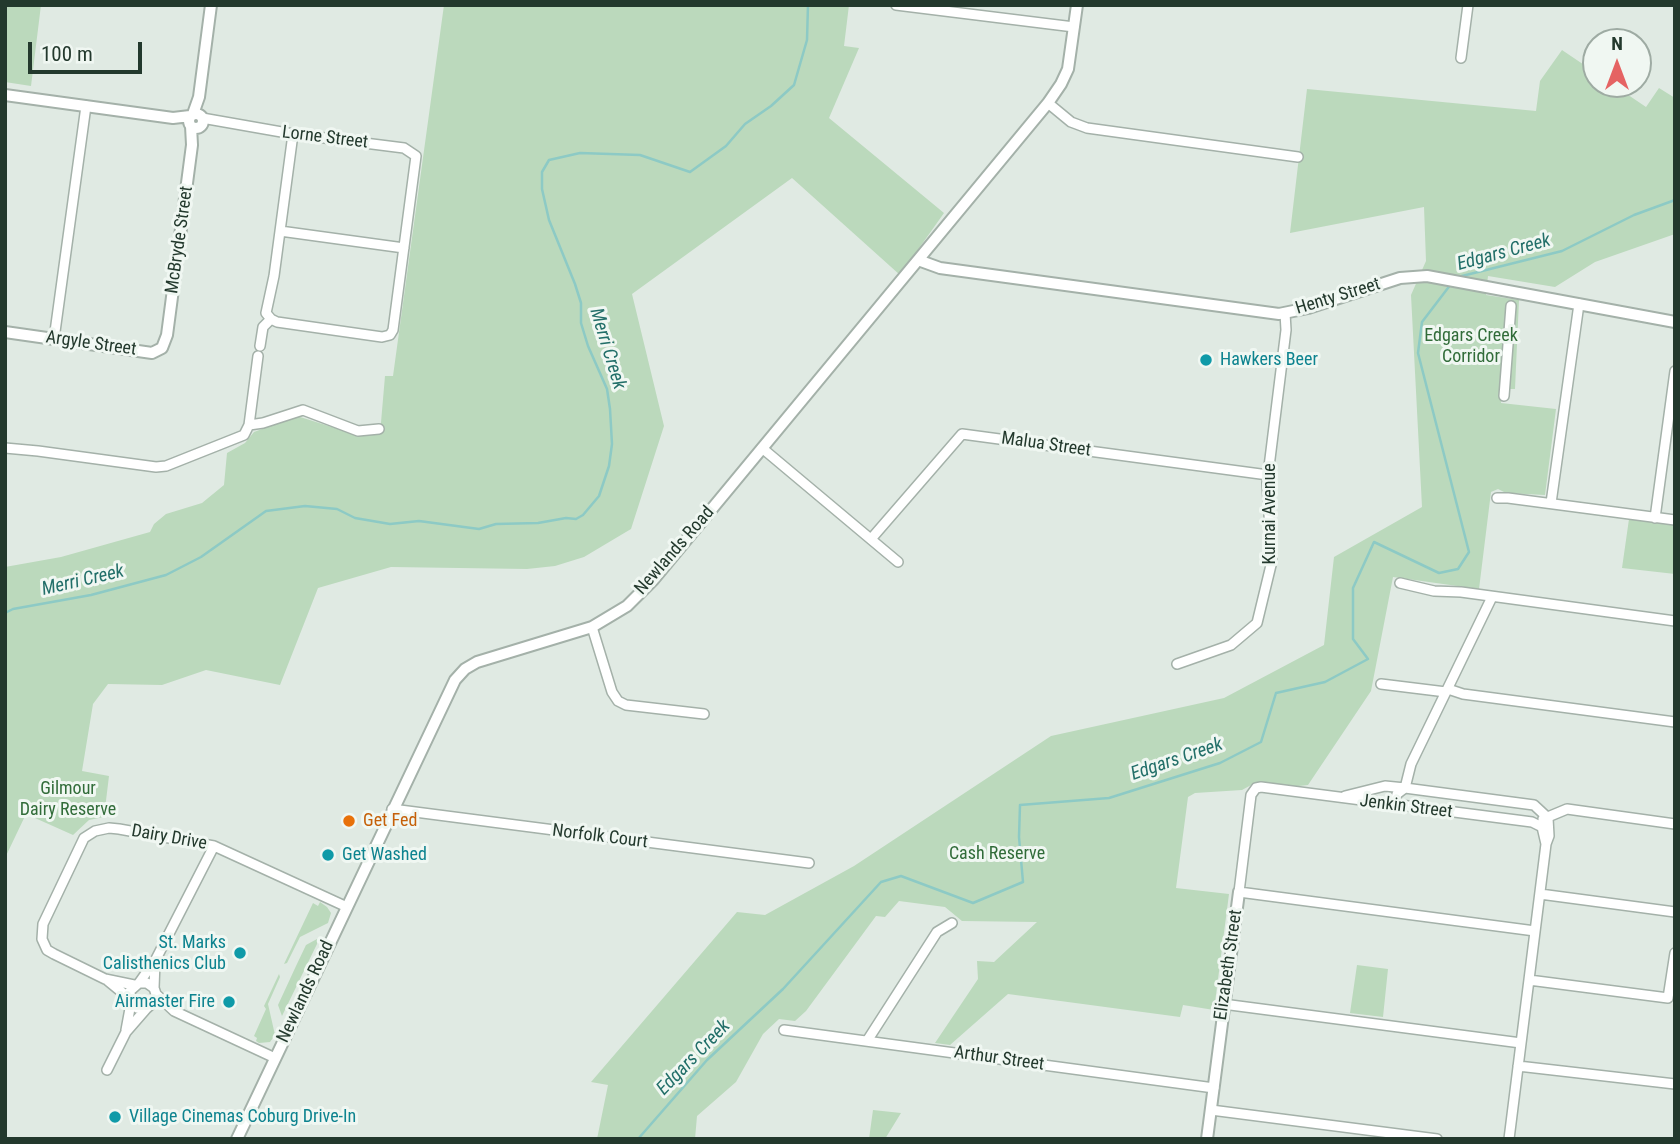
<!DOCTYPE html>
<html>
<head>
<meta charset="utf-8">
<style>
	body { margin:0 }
	#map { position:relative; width:1680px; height:1144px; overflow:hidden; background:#e0eae3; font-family:"Roboto Condensed",sans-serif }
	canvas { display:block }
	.frame { position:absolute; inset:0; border:7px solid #23392d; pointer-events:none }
	.north { position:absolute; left:1582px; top:28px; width:70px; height:70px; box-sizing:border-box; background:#f0f7f2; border:2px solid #9eaba3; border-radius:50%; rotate:0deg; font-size:19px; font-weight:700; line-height:28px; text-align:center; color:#23392d }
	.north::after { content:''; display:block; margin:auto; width:24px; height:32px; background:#e56363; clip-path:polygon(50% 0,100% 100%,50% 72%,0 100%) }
	.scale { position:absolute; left:28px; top:42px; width:114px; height:32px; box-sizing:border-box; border:4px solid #23392d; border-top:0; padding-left:9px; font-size:21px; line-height:24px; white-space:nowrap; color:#23392d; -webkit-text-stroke:5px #f0f7f2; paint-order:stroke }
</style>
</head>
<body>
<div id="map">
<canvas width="1680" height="1144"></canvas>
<div class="frame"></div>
<div class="north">N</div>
<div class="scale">100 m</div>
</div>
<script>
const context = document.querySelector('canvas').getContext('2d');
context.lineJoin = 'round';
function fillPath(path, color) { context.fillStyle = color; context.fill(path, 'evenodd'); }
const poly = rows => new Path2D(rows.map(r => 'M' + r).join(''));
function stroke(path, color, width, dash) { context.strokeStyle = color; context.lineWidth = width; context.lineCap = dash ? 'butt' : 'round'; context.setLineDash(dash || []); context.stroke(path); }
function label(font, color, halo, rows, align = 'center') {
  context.font = font + ' "Roboto Condensed",sans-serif'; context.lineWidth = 6; context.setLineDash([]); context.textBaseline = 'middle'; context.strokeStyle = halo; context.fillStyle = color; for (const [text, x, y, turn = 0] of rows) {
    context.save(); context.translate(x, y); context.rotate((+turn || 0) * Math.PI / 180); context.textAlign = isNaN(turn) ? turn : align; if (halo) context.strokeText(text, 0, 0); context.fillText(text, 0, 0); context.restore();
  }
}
fillPath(poly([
	[5,5,41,5,31,86,5,82],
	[444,5,849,5,844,46,859,48,829,118,944,213,900,275,792,178,632,294,664,426,631,529,584,557,555,566,527,569,391,567,318,588,280,685,206,670,162,685,108,684,93,704,82,771,109,776,104,817,89,820,73,835,26,814,5,858,5,567,61,557,150,532,154,524,166,514,202,503,224,485,227,453,245,443,254,432,297,416,354,434,380,434,385,376,393,376],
	[1562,50,1596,73,1596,84,1612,84,1646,107,1659,88,1675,98,1675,234,1595,262,1555,287,1488,276,1486,295,1519,300,1515,389,1502,389,1501,403,1556,409,1545,495,1506,493,1498,489,1491,492,1479,589,1393,577,1371,691,1308,785,1253,791,1253,784,1242,790,1195,793,1188,797,1176,888,1229,894,1214,1010,1183,1005,1180,1017,1008,994,950,1045,935,1043,978,979,977,961,994,962,1037,922,962,921,945,907,899,901,885,917,876,916,806,1011,795,1021,779,1019,763,1034,736,1082,697,1116,695,1139,597,1139,608,1085,591,1082,737,912,765,915,854,866,1051,736,1224,698,1324,645,1334,557,1422,507,1411,295,1426,261,1424,207,1290,233,1307,89,1536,111,1540,81],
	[1629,519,1675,525,1675,574,1622,568],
	[320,902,327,907,331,913,328,923,300,937,287,963,284,964,313,903,318,906],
	[317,939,317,944,282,1016,278,1005,296,966,306,945],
	[1357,965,1388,969,1383,1017,1350,1013],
	[279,974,280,977,268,1004,275,1035,270,1042,259,1043,256,1041,257,1038,254,1036,266,1009,264,1006],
	[873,1110,901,1113,885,1139,869,1139]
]), '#bbd9bc');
stroke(poly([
	[1458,277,1562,251,1634,215,1675,200],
	[5,613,13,609,91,595,166,575,201,557,266,511,305,506,337,509,355,518,390,524,419,521,479,529,496,524,538,523,566,518,576,519,583,515,599,496,609,466,612,444,610,409,607,389,588,346,581,323,581,303,575,284,549,220,542,189,542,172,549,160,580,153,640,155,690,172,726,146,745,124,771,106,794,85,807,40,808,5],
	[638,1139,707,1060,783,989,881,882,901,876,973,903,1023,882,1019,837,1020,805,1109,798,1220,763,1261,742,1276,693,1325,682,1368,659,1353,639,1353,588,1374,542,1439,573,1458,569,1469,552,1418,353,1422,322,1451,284]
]), '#8dcac5', 2.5);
const minor = poly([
	[896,5,1074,27],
	[1461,58,1468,5],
	[1048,103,1071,122,1087,128,1298,157],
	[202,118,293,134,404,148,416,156,393,330,390,335,382,337,277,322,271,319],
	[280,231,404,248],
	[271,319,266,313,274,276,293,134],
	[54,339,86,106],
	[260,346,263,327,271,319],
	[1504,396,1511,306],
	[249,425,263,423,303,410,358,431,379,429],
	[5,448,38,451,156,467,166,466,244,435,249,425,258,356],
	[762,448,898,562],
	[1497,498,1508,498,1675,520],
	[1551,503,1579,304],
	[1655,518,1675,371],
	[871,539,962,434,1268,475],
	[1400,583,1434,591,1461,592,1675,621],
	[592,627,612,692,618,701,626,705,704,714],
	[1177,664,1231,645,1257,623,1272,561,1267,483,1286,330,1285,313],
	[1381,684,1446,692],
	[1448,689,1463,694,1675,722],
	[1345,796,1385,786,1405,788,1534,805,1548,818,1549,836,1546,844,1509,1139],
	[1394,806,1397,794,1405,788,1411,764,1492,597],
	[392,809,809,863],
	[1543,819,1567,809,1675,824],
	[1540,894,1675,912],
	[1535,931,1239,892,1251,795,1256,788,1261,787,1532,822,1542,827,1546,844],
	[107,980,129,998],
	[1529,980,1668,998,1675,953],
	[139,983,147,983,154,988,156,994,155,1001,146,1009,137,1008,131,1003,130,991,139,983,156,959,214,846],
	[134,985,105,979,54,954,47,950,42,939,43,924,84,838,95,831,109,828,119,829,214,846,347,907],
	[154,988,155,961],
	[156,994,174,1011,275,1058],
	[1223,1004,1521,1043],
	[126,1030,131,1003],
	[784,1030,1214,1088],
	[867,1041,937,932,952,923],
	[1518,1066,1675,1084],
	[107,1070,126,1032,146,1009],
	[1211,1110,1437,1139]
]);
const tertiary = poly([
	[5,95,173,118,190,116],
	'189 121a7 7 0 1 1 14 0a7 7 0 1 1-14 0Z',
	[193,114,199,97,211,5],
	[918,260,940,268,1279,314,1308,308,1400,278,1427,276,1675,322],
	[5,332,152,353,162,348,167,335,192,145,191,126],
	[237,1139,455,680,465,669,477,662,592,627,627,606,653,580,1048,103,1061,84,1068,69,1077,5],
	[1207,1139,1239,892]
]);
stroke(minor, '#a4b1a9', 12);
stroke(tertiary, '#a4b1a9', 14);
stroke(minor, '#fff', 9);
stroke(tertiary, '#fff', 10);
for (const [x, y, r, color] of [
	[1206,360,7,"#0f9aa8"],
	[349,821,7,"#e8710a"],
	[328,855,7,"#0f9aa8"],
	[240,953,7,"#0f9aa8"],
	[229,1002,7,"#0f9aa8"],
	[115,1117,7,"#0f9aa8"]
]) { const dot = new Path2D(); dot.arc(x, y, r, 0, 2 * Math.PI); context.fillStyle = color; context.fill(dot); stroke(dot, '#f0f7f2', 2.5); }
label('18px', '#23392d', '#f0f7f2', [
	["Lorne Street",325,138,7],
	["McBryde Street",180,240,-82],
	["Henty Street",1338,297,-17],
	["Argyle Street",91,344,8],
	["Malua Street",1046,445,8],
	["Kurnai Avenue",1270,514,-90],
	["Newlands Road",675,551,-49],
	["Jenkin Street",1406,807,7],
	["Norfolk Court",600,837,7],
	["Dairy Drive",169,838,10],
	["Elizabeth Street",1229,965,-82],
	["Newlands Road",306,992,-65],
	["Arthur Street",999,1059,8]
]);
label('18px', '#316c39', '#f0f7f2', [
	["Edgars Creek",1471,336],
	["Corridor",1471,357],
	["Gilmour",68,789],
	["Dairy Reserve",68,810],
	["Cash Reserve",997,854]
]);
label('18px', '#0d838f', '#f0f7f2', [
	["Hawkers Beer",1220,360],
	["Get Washed",342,855],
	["St. Marks",226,943,"right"],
	["Calisthenics Club",226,964,"right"],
	["Airmaster Fire",215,1002,"right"],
	["Village Cinemas Coburg Drive-In",129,1117]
], 'left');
label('18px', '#c56008', '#f0f7f2', [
	["Get Fed",363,821]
], 'left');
label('italic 19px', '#226f69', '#f0f7f2', [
	["Edgars Creek",1504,253,-15],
	["Merri Creek",607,349,73],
	["Merri Creek",83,581,-13],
	["Edgars Creek",1177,760,-19],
	["Edgars Creek",694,1058,-46]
]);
</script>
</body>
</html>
